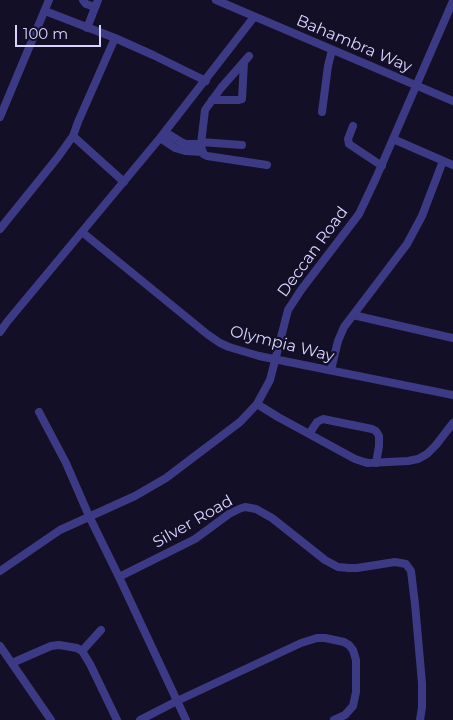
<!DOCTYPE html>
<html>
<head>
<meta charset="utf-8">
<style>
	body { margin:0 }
	#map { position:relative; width:453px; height:720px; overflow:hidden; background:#130f26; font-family:Montserrat,sans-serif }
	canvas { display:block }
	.scale { position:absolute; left:15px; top:25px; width:86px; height:22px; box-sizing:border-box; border:2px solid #d9d4ff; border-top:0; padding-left:6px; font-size:15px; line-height:18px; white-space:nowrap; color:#d9d4ff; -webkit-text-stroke:4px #130f26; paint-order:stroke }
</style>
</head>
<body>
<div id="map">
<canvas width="453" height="720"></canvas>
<div class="scale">100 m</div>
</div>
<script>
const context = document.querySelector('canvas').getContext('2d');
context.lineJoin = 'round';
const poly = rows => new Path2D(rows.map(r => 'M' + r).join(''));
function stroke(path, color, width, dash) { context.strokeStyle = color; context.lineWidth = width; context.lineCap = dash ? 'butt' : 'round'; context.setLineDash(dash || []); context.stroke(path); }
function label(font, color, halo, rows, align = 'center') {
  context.font = font + ' Montserrat,sans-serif'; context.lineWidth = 4.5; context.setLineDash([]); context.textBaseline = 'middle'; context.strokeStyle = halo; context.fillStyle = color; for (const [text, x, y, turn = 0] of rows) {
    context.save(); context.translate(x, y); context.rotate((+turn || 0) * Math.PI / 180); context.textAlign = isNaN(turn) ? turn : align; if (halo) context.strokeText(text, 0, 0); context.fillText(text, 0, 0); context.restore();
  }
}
stroke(poly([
	[83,0,86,4,95,7],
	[216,0,453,101],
	[45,11,115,38,153,55,206,81],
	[87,28,98,0],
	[249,56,221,88,205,110,201,144,202,151,203,154,207,156,267,165],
	[212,100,239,100,242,99,244,62],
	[322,112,328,66,332,50],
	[0,117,49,0],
	[353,126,348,139,349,144,382,166],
	[165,132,181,142,186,144,201,144],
	[73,136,124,182],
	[160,138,175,148,185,151,203,152],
	[393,139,453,165],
	[201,142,242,145],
	[0,229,58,157,73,136,78,122,115,38],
	[82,232,207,334,220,343,229,347,259,356,453,395],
	[353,315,453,338],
	[0,332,7,322,160,138,254,17],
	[331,370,338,341,344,327,407,244,422,216,443,161],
	[257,404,278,417,355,459,364,462,368,463,408,461,418,459,427,454,436,445,453,423],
	[39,412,66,463,89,516,119,577,186,720],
	[309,434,317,422,323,419,372,429,376,431,379,436,379,446,376,463],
	[0,571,60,530,135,496,166,478,240,422,257,404,270,380,288,310,301,290,359,214,376,178,453,1],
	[119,577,195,539,229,514,239,509,245,507,256,509,272,518,325,560,338,567,349,568,357,568,395,562,406,564,411,571,415,604,422,683,422,707,420,720],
	[0,646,51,720],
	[82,651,101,630],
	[12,663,51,646,59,645,77,648,82,651,90,664,117,720],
	[140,720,177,701,301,643,317,638,325,638,344,642,349,645,353,650,356,660,356,692,353,706,345,715,334,720]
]), '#3d3a85', 8);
label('16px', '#d9d4ff', '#130f26', [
	["Bahambra Way",354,44,23],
	["Deccan Road",313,252,-54],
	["Olympia Way",282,344,14],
	["Silver Road",193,522,-30]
]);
</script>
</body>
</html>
